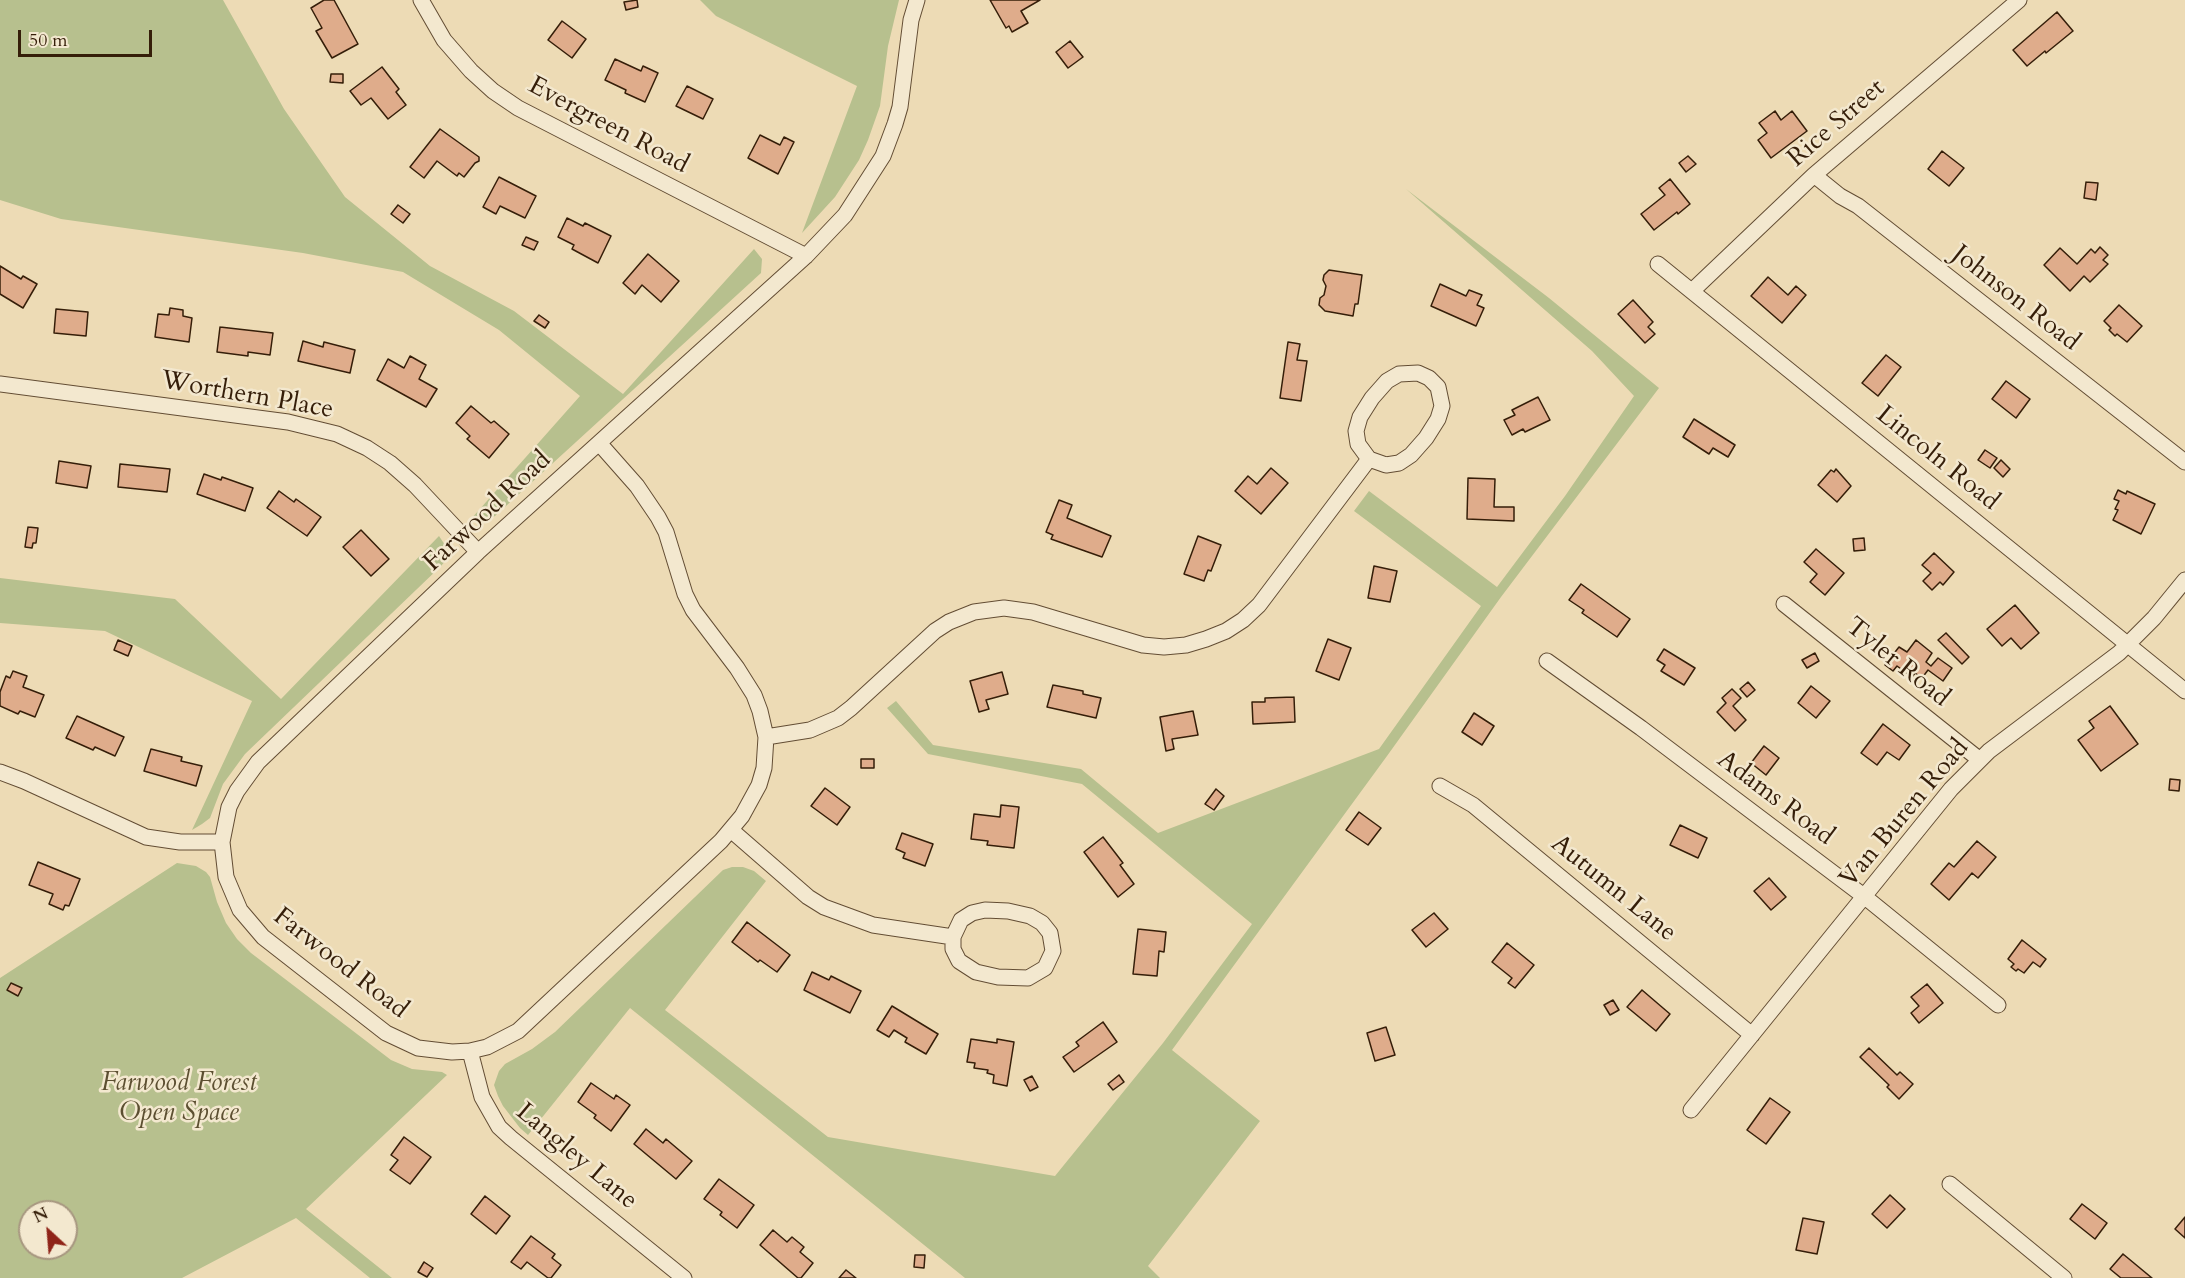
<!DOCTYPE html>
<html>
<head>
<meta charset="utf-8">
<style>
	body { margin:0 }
	#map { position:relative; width:2185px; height:1278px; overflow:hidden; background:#eddbb5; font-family:Cardo,serif }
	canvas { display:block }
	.north { position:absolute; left:18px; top:1200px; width:60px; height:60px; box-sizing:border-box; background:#f3e8cf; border:2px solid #a79780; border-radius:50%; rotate:334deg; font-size:16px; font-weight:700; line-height:24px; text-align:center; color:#351e09 }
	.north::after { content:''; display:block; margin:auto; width:21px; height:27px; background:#8f2418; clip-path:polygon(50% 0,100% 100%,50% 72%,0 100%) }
	.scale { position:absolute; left:18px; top:30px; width:134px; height:27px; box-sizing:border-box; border:3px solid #351e09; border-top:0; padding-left:8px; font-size:18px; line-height:21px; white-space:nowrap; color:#351e09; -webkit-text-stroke:4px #f3e8cf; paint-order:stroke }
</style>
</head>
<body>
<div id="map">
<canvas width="2185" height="1278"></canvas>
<div class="north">N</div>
<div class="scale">50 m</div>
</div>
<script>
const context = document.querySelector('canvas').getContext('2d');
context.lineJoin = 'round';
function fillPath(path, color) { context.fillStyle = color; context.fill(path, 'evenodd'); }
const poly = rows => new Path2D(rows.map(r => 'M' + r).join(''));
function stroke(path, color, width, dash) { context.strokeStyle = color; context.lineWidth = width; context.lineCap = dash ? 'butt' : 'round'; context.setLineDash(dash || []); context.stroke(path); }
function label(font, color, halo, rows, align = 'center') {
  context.font = font + ' Cardo,serif'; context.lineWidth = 5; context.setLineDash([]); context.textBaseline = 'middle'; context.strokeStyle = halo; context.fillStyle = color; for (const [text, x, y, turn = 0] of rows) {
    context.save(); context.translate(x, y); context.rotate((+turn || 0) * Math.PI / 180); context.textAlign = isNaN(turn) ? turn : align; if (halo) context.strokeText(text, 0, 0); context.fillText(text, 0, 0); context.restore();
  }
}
fillPath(poly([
	[0,0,223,0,284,109,345,197,430,266,514,311,623,394,754,249,762,259,761,273,495,516,487,520,478,522,471,519,580,396,499,330,403,272,303,253,61,219,0,200],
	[700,0,899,0,888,46,880,106,868,140,859,160,835,197,802,233,857,86,716,16],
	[1406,189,1549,298,1659,388,1501,597,1387,756,1172,1050,1260,1121,1148,1266,1160,1278,965,1278,630,1008,528,1135,520,1128,503,1106,498,1096,494,1085,499,1071,505,1064,532,1049,555,1032,723,870,732,867,743,867,754,871,766,881,665,1010,828,1137,1055,1176,1163,1043,1252,924,1082,784,928,754,887,708,896,701,933,745,1081,769,1158,833,1379,749,1481,606,1354,511,1369,491,1497,587,1565,496,1634,396,1592,351],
	[439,536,447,548,446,560,441,566,245,754,223,784,210,818,202,824,192,830,252,701,105,631,0,623,0,578,175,599,281,699],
	[177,863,196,866,206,872,210,877,217,902,226,923,237,939,251,953,391,1060,412,1069,442,1072,447,1075,306,1209,392,1278,370,1278,296,1218,182,1278,0,1278,0,978],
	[30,1212,66,1212,66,1248,30,1248]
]), '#b7c08e');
const building = poly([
	[324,0,334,0,358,44,332,58,316,31,322,28,311,8,324,0],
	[637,0,638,7,626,10,624,2,637,0],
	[990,0,1040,0,1021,11,1028,23,1012,32,1009,26,1006,28,990,0],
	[2057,12,2073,31,2046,53,2045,51,2027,66,2013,50,2057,12],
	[562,21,586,39,572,58,548,40,562,21],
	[1070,41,1083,57,1068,68,1056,52,1070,41],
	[615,59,641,71,643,66,658,73,645,102,625,93,626,90,605,80,615,59],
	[382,67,399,89,396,92,406,105,388,119,371,98,361,105,350,91,382,67],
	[331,74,343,74,343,83,330,82,331,74],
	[687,86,713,99,703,119,676,106,687,86],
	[1775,111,1781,120,1792,111,1807,131,1771,158,1758,140,1767,133,1759,123,1775,111],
	[440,129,479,157,479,161,475,163,464,177,459,173,457,176,437,161,424,178,410,167,440,129],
	[760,135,780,145,784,137,794,142,778,174,748,158,760,135],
	[1942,151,1964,168,1949,186,1928,169,1942,151],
	[1688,156,1696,164,1686,172,1679,163,1688,156],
	[499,177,536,196,525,218,500,206,496,214,483,207,499,177],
	[1670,179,1690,204,1678,214,1677,212,1654,230,1641,214,1665,195,1659,188,1670,179],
	[2086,182,2098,183,2096,200,2084,198,2086,182],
	[398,205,410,214,403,223,391,214,398,205],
	[567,218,583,226,585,223,611,236,598,263,572,249,574,245,558,237,567,218],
	[526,237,538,242,534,250,522,245,526,237],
	[2100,247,2108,255,2103,260,2108,264,2090,282,2084,276,2070,291,2044,265,2060,248,2077,264,2091,249,2095,253,2100,247],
	[648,254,679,281,661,302,642,285,635,294,623,283,648,254],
	[0,266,21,279,23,276,37,284,23,308,0,294,0,266],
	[1329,270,1362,275,1358,304,1355,304,1353,316,1325,311,1319,305,1320,298,1324,295,1326,286,1323,280,1324,275,1329,270],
	[1768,277,1788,295,1796,286,1806,295,1782,323,1751,296,1768,277],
	[1440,284,1466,296,1469,290,1482,295,1477,305,1484,308,1476,326,1431,306,1440,284],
	[1633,300,1653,322,1648,327,1655,334,1645,343,1618,314,1633,300],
	[2119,305,2142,326,2127,342,2117,334,2115,336,2109,330,2111,328,2104,321,2119,305],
	[170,308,183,310,183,316,192,318,189,342,155,337,158,314,169,315,170,308],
	[56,309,88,312,86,336,54,333,56,309],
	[539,315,549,322,545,328,534,321,539,315],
	[220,327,273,333,270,355,248,352,248,356,217,352,220,327],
	[303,341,323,347,324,342,355,350,350,373,298,361,303,341],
	[1288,342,1300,344,1297,360,1307,361,1301,401,1280,398,1288,342],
	[1886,355,1901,367,1878,396,1862,383,1886,355],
	[410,356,426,365,419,379,437,389,426,407,377,380,388,359,404,368,410,356],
	[2006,381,2030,399,2016,418,1992,399,2006,381],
	[1538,397,1550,420,1525,432,1523,429,1512,435,1504,420,1515,415,1512,410,1538,397],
	[471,406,491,423,494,421,509,434,489,458,467,439,470,436,456,423,471,406],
	[1694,419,1735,445,1728,457,1713,448,1709,454,1683,437,1694,419],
	[1985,450,1997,458,1990,468,1978,460,1985,450],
	[2001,460,2010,469,2003,477,1994,468,2001,460],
	[59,461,91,466,87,488,56,483,59,461],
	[120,464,170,469,167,492,118,487,120,464],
	[1271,468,1288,483,1261,514,1235,491,1248,476,1257,484,1271,468],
	[1836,469,1851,486,1837,502,1818,485,1831,470,1834,472,1836,469],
	[204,474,221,480,222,477,253,488,245,511,197,494,204,474],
	[1468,478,1495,479,1494,507,1514,507,1514,521,1467,519,1468,478],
	[2118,490,2126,494,2127,491,2155,504,2141,534,2113,520,2118,510,2115,509,2119,501,2114,499,2118,490],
	[279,491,294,502,296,499,321,517,307,536,267,508,279,491],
	[1059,500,1072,505,1067,518,1111,536,1102,557,1051,539,1053,535,1046,532,1059,500],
	[28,527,38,528,36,543,33,543,32,548,25,547,28,527],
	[361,530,389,559,371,576,343,547,361,530],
	[1198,536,1221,545,1211,571,1208,570,1204,581,1184,574,1198,536],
	[1864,538,1865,550,1854,551,1853,539,1864,538],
	[1816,549,1844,573,1825,595,1810,582,1817,574,1804,562,1816,549],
	[1934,553,1954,572,1943,585,1940,582,1932,590,1923,581,1931,573,1922,565,1934,553],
	[1374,566,1397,571,1390,602,1368,598,1374,566],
	[1581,584,1630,619,1617,637,1582,613,1584,610,1569,600,1581,584],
	[2015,605,2039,633,2021,649,2011,638,2002,646,1987,629,2015,605],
	[1946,633,1969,657,1962,664,1938,640,1946,633],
	[1328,639,1351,648,1339,680,1316,671,1328,639],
	[118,640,132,646,128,656,114,650,118,640],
	[1916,640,1932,653,1926,662,1931,666,1938,658,1952,668,1943,681,1928,670,1922,678,1915,673,1912,677,1897,666,1893,671,1885,665,1899,647,1907,652,1916,640],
	[1664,649,1695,668,1684,685,1661,671,1665,665,1657,660,1664,649],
	[1815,653,1819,661,1807,668,1802,660,1815,653],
	[13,671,27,676,23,687,44,695,35,717,20,711,18,714,0,706,0,692,6,676,10,678,13,671],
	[1002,672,1008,694,986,700,989,709,979,712,970,681,1002,672],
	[1748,682,1755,690,1747,697,1740,689,1748,682],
	[1053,685,1083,691,1083,694,1101,698,1096,718,1047,707,1053,685],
	[1811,686,1830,701,1816,718,1798,703,1811,686],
	[1732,689,1741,698,1733,706,1746,720,1735,731,1717,712,1726,703,1722,698,1732,689],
	[1294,697,1295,722,1253,724,1252,702,1265,702,1265,698,1294,697],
	[2110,706,2138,744,2101,771,2078,740,2094,728,2089,721,2110,706],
	[1193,711,1198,735,1172,739,1174,749,1166,751,1160,717,1193,711],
	[1474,713,1494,726,1482,745,1462,732,1474,713],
	[77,716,124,737,115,756,95,747,93,750,66,738,77,716],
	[1883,724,1910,745,1899,760,1887,752,1877,765,1861,753,1883,724],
	[1764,746,1779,758,1766,775,1751,763,1764,746],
	[151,749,182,757,181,761,202,766,196,786,144,771,151,749],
	[861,759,874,759,874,768,861,768,861,759],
	[2170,779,2180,780,2179,791,2169,790,2170,779],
	[825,788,850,807,837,825,811,806,825,788],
	[1216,789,1224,796,1214,810,1205,804,1216,789],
	[1001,805,1019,807,1014,848,987,845,988,841,971,839,974,814,1000,817,1001,805],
	[1359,812,1381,828,1368,845,1346,830,1359,812],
	[1680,825,1707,838,1698,858,1670,845,1680,825],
	[902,833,933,844,925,866,903,858,905,853,896,849,902,833],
	[1103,837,1123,863,1120,865,1134,884,1118,897,1084,852,1103,837],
	[1977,841,1996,857,1978,878,1972,873,1949,900,1931,884,1949,863,1954,867,1977,841],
	[38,862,80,879,69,906,65,905,63,910,49,904,53,894,29,885,38,862],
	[1769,878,1786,897,1771,910,1754,891,1769,878],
	[1434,913,1448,929,1426,947,1412,930,1434,913],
	[747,922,790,955,777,972,760,960,758,962,732,942,747,922],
	[1138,929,1166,932,1164,952,1159,951,1157,976,1133,974,1138,929],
	[2022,940,2046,959,2040,967,2033,962,2024,973,2018,969,2016,971,2011,967,2014,964,2008,959,2022,940],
	[1507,943,1534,965,1515,988,1508,983,1512,978,1492,962,1507,943],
	[812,972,829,980,831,976,861,991,850,1013,804,990,812,972],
	[11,983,22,988,18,996,7,990,11,983],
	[1927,984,1943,1003,1919,1023,1911,1013,1919,1006,1911,997,1927,984],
	[1642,990,1670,1014,1656,1031,1627,1007,1642,990],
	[1613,1000,1619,1010,1610,1015,1604,1005,1613,1000],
	[892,1006,938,1034,926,1054,905,1042,907,1038,894,1030,889,1037,877,1030,892,1006],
	[1103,1022,1117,1042,1074,1072,1063,1057,1079,1046,1076,1042,1103,1022],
	[1386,1027,1395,1055,1375,1061,1367,1033,1386,1027],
	[971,1039,997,1043,997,1039,1014,1042,1007,1086,993,1083,994,1075,987,1073,988,1070,974,1068,975,1063,967,1062,971,1039],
	[1869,1048,1897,1075,1900,1072,1913,1084,1899,1099,1887,1087,1889,1085,1860,1057,1869,1048],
	[1119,1075,1124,1082,1113,1090,1108,1084,1119,1075],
	[1032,1076,1038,1087,1030,1091,1024,1080,1032,1076],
	[591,1083,614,1099,616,1095,630,1105,611,1131,594,1118,596,1115,578,1102,591,1083],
	[1770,1098,1790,1112,1766,1144,1747,1130,1770,1098],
	[646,1129,663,1143,666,1139,692,1161,676,1179,634,1144,646,1129],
	[404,1137,431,1157,410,1184,390,1170,398,1160,391,1155,404,1137],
	[719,1179,754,1205,737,1228,720,1215,722,1212,704,1199,719,1179],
	[1890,1195,1905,1209,1887,1228,1872,1214,1890,1195],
	[485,1196,510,1216,496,1234,471,1214,485,1196],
	[2082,1204,2107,1223,2095,1239,2070,1219,2082,1204],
	[2185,1217,2185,1238,2175,1229,2185,1217],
	[1803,1218,1824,1222,1817,1254,1796,1250,1803,1218],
	[773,1230,787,1242,792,1237,804,1247,800,1252,813,1263,801,1278,798,1278,760,1245,773,1230],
	[531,1236,555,1254,552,1258,561,1265,551,1278,548,1278,527,1262,521,1269,511,1262,531,1236],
	[2123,1254,2152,1278,2121,1278,2110,1269,2123,1254],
	[915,1255,925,1255,924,1268,914,1267,915,1255],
	[424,1262,433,1268,427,1277,418,1272,424,1262],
	[846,1270,856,1278,839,1278,846,1270]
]);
fillPath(building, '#dfac8b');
stroke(building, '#351e09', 1.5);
const street = poly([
	[421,0,444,40,471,71,493,91,518,108,806,256],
	[1814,175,1840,196,1858,206,2185,462],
	[1658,264,2185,691],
	[1692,291,1814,175,2019,0],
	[0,384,288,422,337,434,367,448,390,463,415,485,478,552],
	[599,443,637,486,658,517,666,532,685,594,693,610,737,668,754,695,760,711,766,737,764,768,759,785,742,816,721,841,518,1031,487,1047,470,1051,452,1052,418,1048,386,1033,263,937,240,910,226,877,222,842,229,807,237,791,258,762,478,552,806,256,845,215,883,156,895,124,900,107,911,20,917,0],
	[1784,604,1980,760],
	[1547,661,1641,728,1865,897,1998,1005],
	[766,737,810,730,838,718,851,708,935,631,949,622,974,612,1004,608,1033,612,1143,645,1164,647,1186,645,1206,639,1226,631,1243,620,1259,605,1369,459,1386,465,1399,463,1411,455,1426,438,1438,419,1442,406,1438,387,1429,378,1418,373,1399,374,1387,381,1372,398,1360,417,1356,431,1358,444,1369,459],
	[0,772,24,781,146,837,180,842,222,842],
	[1440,786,1473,805,1752,1035],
	[731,830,808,897,824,907,873,925,953,937,953,949,959,961,976,972,998,977,1028,978,1045,968,1053,951,1050,933,1042,923,1030,916,1008,911,985,910,972,913,961,920,953,937],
	[470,1051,482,1097,499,1127,511,1138,684,1278],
	[1691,1110,1951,789,1989,751,2119,653,2154,618,2185,580],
	[1950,1184,2064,1278]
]);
stroke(street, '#634d34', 17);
stroke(street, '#f3e8cf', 15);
label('26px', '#351e09', '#f3e8cf', [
	["Rice Street",1837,124,-41],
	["Evergreen Road",608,126,28],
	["Johnson Road",2015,299,38],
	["Worthern Place",247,396,10],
	["Lincoln Road",1937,459,39],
	["Farwood Road",488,512,-43],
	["Tyler Road",1897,663,39],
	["Adams Road",1775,799,37],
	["Van Buren Road",1905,814,-50],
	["Autumn Lane",1613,889,39],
	["Farwood Road",340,964,38],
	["Langley Lane",576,1157,40]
]);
label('italic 26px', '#5c4f31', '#f3e8cf', [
	["Farwood Forest",179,1084],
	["Open Space",179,1114]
]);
</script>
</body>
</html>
